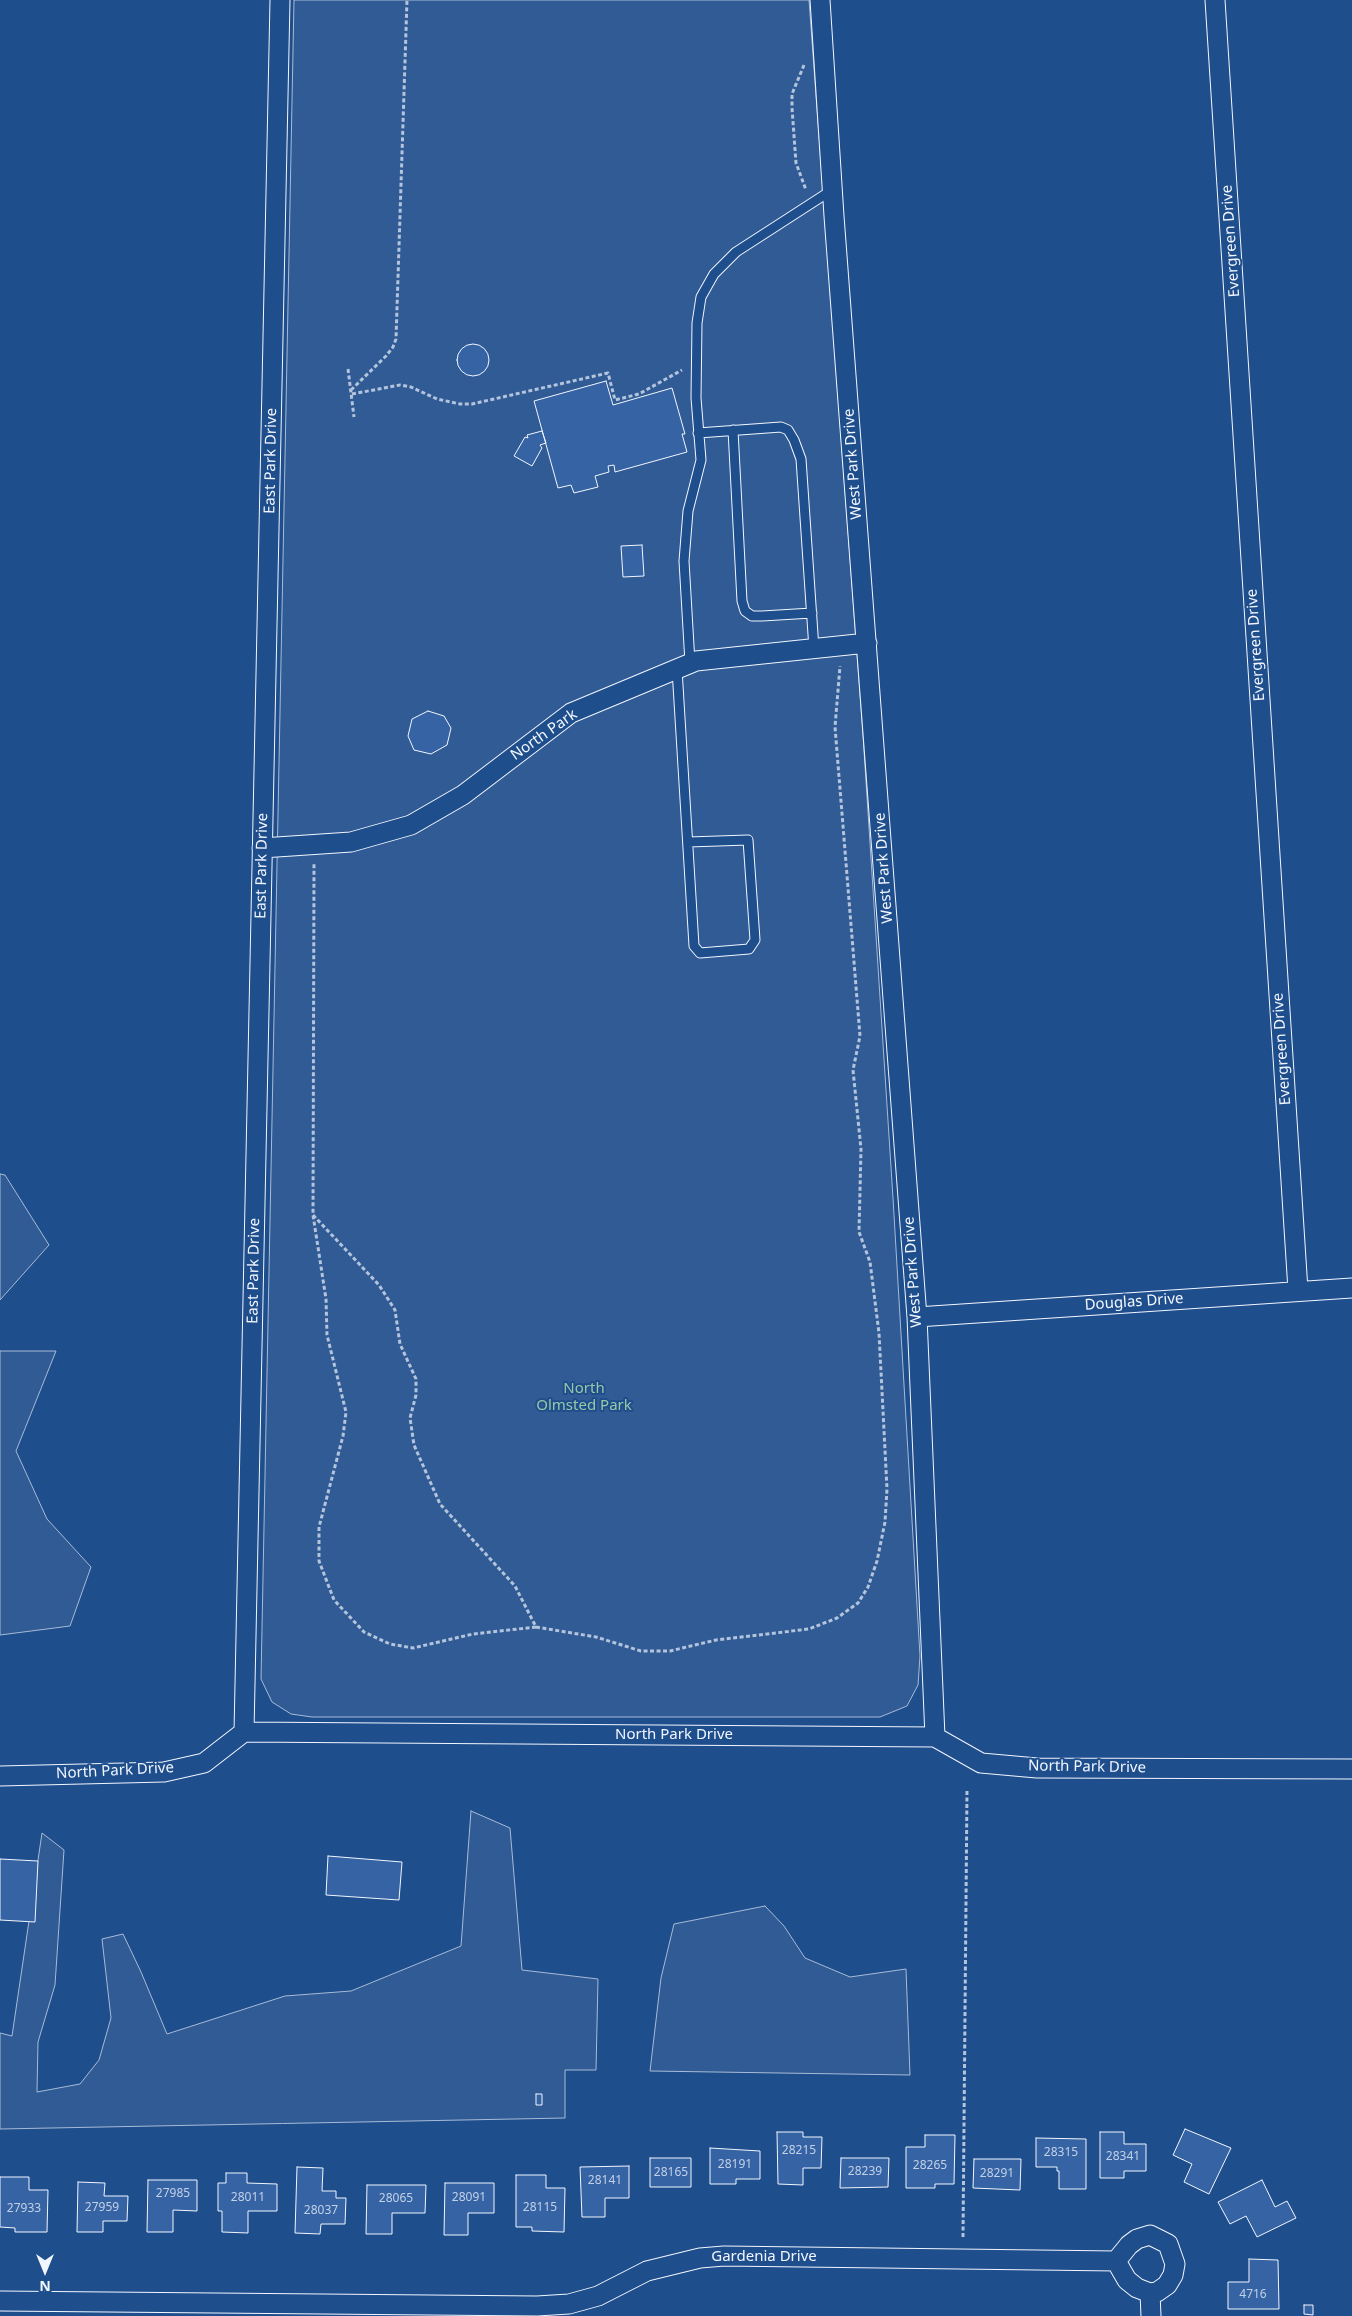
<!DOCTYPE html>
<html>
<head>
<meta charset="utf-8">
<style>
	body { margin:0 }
	#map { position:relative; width:1352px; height:2316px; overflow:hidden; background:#1f4e8c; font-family:"Noto Sans",sans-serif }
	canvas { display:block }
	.north { position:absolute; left:20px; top:2246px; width:50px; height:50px; -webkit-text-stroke:4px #1f4e8c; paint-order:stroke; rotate:180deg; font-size:14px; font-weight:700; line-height:20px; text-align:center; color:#f2f6ff }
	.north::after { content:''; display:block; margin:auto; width:18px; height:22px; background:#f2f6ff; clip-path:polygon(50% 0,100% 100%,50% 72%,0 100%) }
</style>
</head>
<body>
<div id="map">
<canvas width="1352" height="2316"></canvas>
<div class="north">N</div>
</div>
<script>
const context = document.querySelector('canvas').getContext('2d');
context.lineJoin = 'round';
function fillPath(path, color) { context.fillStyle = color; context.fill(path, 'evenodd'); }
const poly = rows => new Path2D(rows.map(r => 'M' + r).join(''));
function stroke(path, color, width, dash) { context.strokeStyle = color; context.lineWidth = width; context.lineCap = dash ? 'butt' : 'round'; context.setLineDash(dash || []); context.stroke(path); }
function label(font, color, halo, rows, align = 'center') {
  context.font = font + ' "Noto Sans",sans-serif'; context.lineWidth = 4; context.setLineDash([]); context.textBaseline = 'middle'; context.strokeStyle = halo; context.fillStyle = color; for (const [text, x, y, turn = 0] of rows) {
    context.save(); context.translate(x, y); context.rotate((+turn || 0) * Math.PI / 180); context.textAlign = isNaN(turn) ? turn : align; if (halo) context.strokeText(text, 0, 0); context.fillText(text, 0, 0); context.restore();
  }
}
const built = poly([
	[294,0,809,0,863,735,893,1198,920,1656,918,1685,907,1706,880,1717,312,1717,291,1714,272,1702,261,1679,294,0],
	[0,1174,5,1175,49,1245,0,1300,0,1174],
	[0,1351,56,1351,16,1451,47,1519,91,1567,70,1626,0,1635,0,1351],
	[471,1811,510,1828,522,1970,598,1979,596,2070,565,2070,565,2118,0,2129,0,2033,12,2036,42,1833,64,1850,55,1985,38,2042,37,2092,80,2084,99,2060,111,2018,102,1939,123,1934,141,1972,167,2034,285,1996,351,1991,461,1946,471,1811],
	[765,1906,784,1926,805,1958,850,1977,906,1969,910,2075,650,2071,661,1978,674,1924,765,1906]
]);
fillPath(built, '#305b95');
stroke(built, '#a8bbd7', 1);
const building = poly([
	'457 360a16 16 0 1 1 32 0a16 16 0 1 1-32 0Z',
	[606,381,613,405,672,388,685,434,682,434,687,452,615,472,614,465,608,466,609,472,595,476,598,487,574,493,571,485,558,488,534,401,606,381],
	[542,431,546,443,540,445,542,448,532,466,514,456,525,437,528,438,527,435,542,431],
	[642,545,644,576,623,577,621,546,642,545],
	[428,711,444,716,451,728,447,745,431,754,414,750,408,736,412,719,428,711],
	[328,1856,402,1862,399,1900,326,1895,328,1856],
	[0,1859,38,1861,35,1922,0,1920,0,1859],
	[536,2094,542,2094,542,2105,536,2105,536,2094],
	[1185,2129,1231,2148,1209,2194,1184,2182,1192,2164,1173,2155,1185,2129],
	[777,2132,803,2132,803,2137,822,2137,821,2168,803,2168,803,2185,778,2184,777,2132],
	[1100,2132,1124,2132,1124,2144,1146,2144,1146,2171,1124,2171,1124,2178,1100,2178,1100,2132],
	[925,2135,955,2135,954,2184,935,2184,935,2188,906,2188,906,2147,925,2147,925,2135],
	[1036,2138,1086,2139,1086,2189,1059,2189,1059,2171,1057,2171,1057,2167,1036,2167,1036,2138],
	[710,2148,760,2151,760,2179,736,2179,736,2184,710,2184,710,2148],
	[650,2158,691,2158,691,2187,650,2187,650,2158],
	[841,2158,889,2158,888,2187,840,2188,841,2158],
	[974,2159,1021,2159,1020,2190,973,2188,974,2159],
	[629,2166,629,2198,605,2198,605,2217,582,2217,580,2167,629,2166],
	[297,2167,323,2168,322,2191,336,2191,336,2198,346,2198,345,2224,321,2224,320,2234,295,2233,297,2167],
	[226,2173,247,2173,247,2183,277,2184,277,2211,248,2211,248,2233,222,2232,222,2211,218,2211,218,2183,226,2183,226,2173],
	[516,2175,546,2175,546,2188,565,2188,564,2232,532,2231,532,2227,516,2227,516,2175],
	[0,2177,29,2177,29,2190,48,2190,47,2232,15,2232,15,2228,0,2227,0,2177],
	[148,2180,197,2180,197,2211,173,2210,173,2232,147,2232,148,2180],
	[1262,2180,1275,2207,1287,2201,1296,2218,1257,2237,1246,2216,1230,2224,1218,2202,1262,2180],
	[78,2182,105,2183,104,2196,128,2196,127,2221,103,2221,103,2232,77,2232,78,2182],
	[445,2183,494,2183,494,2213,468,2213,468,2235,444,2235,445,2183],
	[367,2185,426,2185,425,2213,392,2213,392,2234,366,2234,367,2185],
	[1249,2259,1278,2260,1279,2309,1228,2309,1228,2282,1249,2282,1249,2259],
	[1304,2305,1313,2305,1313,2315,1304,2314,1304,2305]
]);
fillPath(building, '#3563a3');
stroke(building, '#f2f6ff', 1);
const service = poly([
	[733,430,742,601,745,611,752,616,762,616,812,613],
	[698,433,781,427,788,430,794,440,801,459,814,649],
	[690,663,684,561,688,511,701,460,696,398,697,323,701,297,714,274,736,252,832,190],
	[677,669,694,946,700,953,749,949,755,940,748,840,688,842]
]);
const minor = poly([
	[820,0,834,216,917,1317,935,1737],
	[1215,0,1298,1290],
	[262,848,351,842,411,825,463,795,571,713,696,661,867,643],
	[917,1317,1352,1288],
	[244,1732,280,0],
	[0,1776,164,1772,204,1763,244,1732,935,1737,981,1763,1037,1768,1352,1769],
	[1116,2261,1127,2280,1137,2288,1150,2293],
	[0,2301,537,2306,569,2304,598,2296,647,2271,700,2258,724,2256,1116,2261,1129,2245,1137,2239,1150,2235,1168,2244,1175,2264,1173,2275,1167,2285,1157,2292,1150,2293,1151,2316]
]);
stroke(service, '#f2f6ff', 11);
stroke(minor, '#f2f6ff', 21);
stroke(poly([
	[804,65,792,94,792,108,796,163,806,190],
	[348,369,354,417],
	[351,390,386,356,393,347,396,339,407,0],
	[352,394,400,385,411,387,437,399,460,404,472,404,608,373,615,400,639,394,682,370],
	[313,1215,379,1285,395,1310,400,1344,416,1379,416,1395,410,1418,414,1445,440,1504,515,1586,536,1627,473,1634,413,1648,390,1644,364,1632,334,1600,319,1561,319,1527,343,1436,346,1412,327,1335,326,1299,313,1215,314,864],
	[536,1627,596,1637,641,1651,670,1651,716,1640,809,1629,837,1618,858,1603,868,1587,877,1561,885,1522,887,1489,879,1333,870,1262,859,1232,861,1149,853,1070,860,1036,835,727,840,666],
	[963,2237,967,1790]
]), '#b3c4dc', 3, [4, 2.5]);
stroke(service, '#1f4e8c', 9);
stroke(minor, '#1f4e8c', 19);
label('12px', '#c3d1e8', null, [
	["28215",799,2151],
	["28315",1061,2153],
	["28341",1123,2157],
	["28191",735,2165],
	["28265",930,2166],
	["28239",865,2172],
	["28165",671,2173],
	["28291",997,2174],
	["28141",605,2181],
	["27985",173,2194],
	["28011",248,2198],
	["28091",469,2198],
	["28065",396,2199],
	["27959",102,2208],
	["28115",540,2208],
	["27933",24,2209],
	["28037",321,2211],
	["4716",1253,2295]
]);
label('15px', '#f2f6ff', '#1f4e8c', [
	["Evergreen Drive",1231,241,-94],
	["East Park Drive",271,461,-89],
	["West Park Drive",853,464,-94],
	["Evergreen Drive",1256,645,-94],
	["North Park",544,735,-35],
	["East Park Drive",262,866,-89],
	["West Park Drive",884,868,-94],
	["Evergreen Drive",1282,1049,-94],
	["East Park Drive",254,1271,-89],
	["West Park Drive",913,1272,-94],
	["Douglas Drive",1134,1302,-4],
	["North Park Drive",674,1735],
	["North Park Drive",1087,1767,1],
	["North Park Drive",115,1771,-3],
	["Gardenia Drive",764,2257]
]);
label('15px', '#97c8a6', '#1f4e8c', [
	["North",584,1389],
	["Olmsted Park",584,1406]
]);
</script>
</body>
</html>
